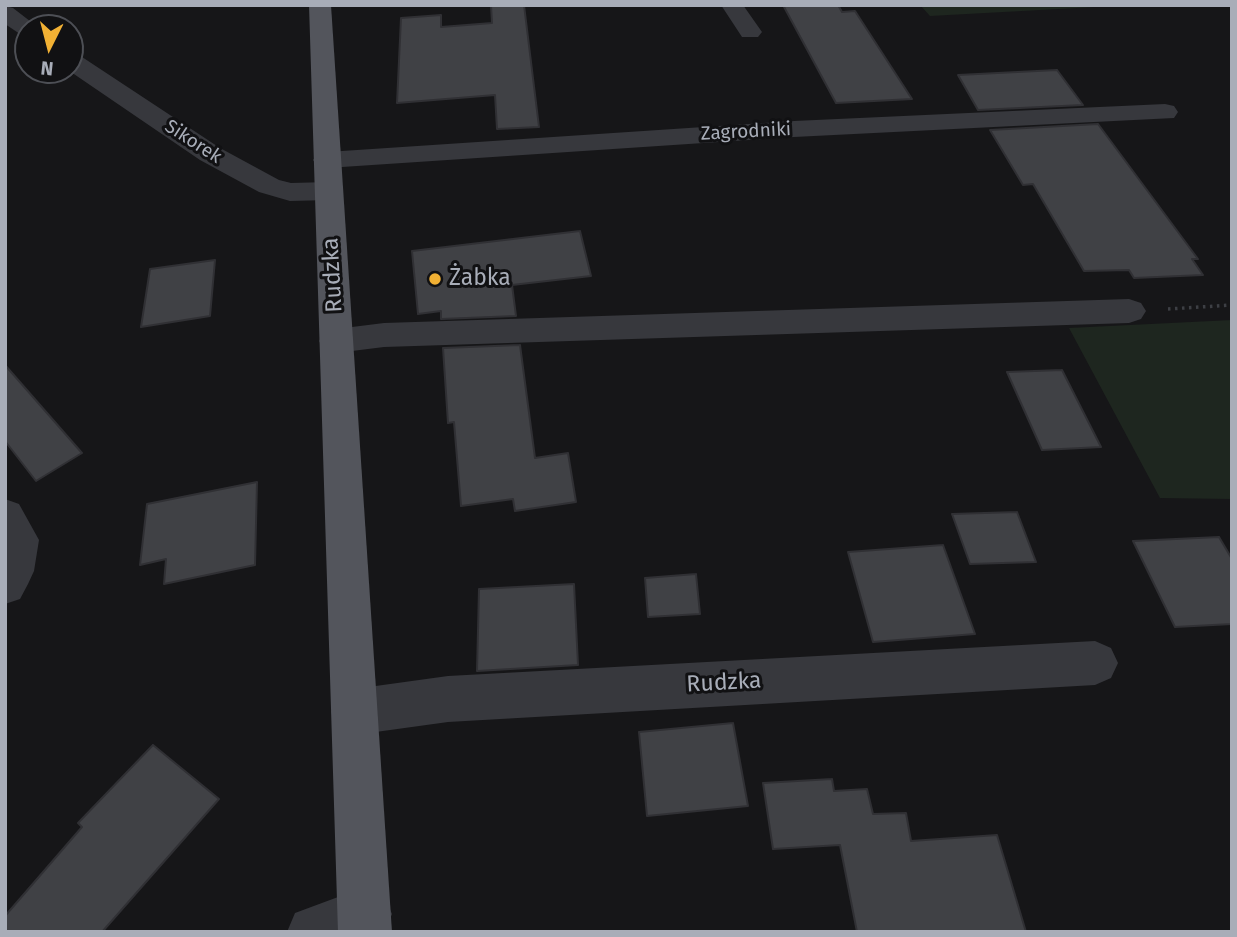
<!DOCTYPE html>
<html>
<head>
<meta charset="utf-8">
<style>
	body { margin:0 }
	#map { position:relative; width:1237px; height:937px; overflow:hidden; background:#161618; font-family:"Fira Sans",sans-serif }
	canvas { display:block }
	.frame { position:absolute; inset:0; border:7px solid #a8adb8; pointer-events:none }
	.north { position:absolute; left:14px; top:14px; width:70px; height:70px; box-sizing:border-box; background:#111113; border:2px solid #4d4f55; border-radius:50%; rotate:186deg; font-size:19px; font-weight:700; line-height:28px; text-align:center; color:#a8adb8 }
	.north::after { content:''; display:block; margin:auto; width:24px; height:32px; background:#f2b134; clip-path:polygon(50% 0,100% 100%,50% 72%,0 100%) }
</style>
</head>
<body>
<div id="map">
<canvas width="1237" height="937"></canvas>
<div class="frame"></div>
<div class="north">N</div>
</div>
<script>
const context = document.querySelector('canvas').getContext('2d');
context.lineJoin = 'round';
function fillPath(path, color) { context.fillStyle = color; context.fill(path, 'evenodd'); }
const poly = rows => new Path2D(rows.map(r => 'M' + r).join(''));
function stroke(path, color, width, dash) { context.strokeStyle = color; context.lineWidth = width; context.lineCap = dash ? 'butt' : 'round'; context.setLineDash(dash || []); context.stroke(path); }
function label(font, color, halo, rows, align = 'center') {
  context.font = font + ' "Fira Sans",sans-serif'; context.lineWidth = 6; context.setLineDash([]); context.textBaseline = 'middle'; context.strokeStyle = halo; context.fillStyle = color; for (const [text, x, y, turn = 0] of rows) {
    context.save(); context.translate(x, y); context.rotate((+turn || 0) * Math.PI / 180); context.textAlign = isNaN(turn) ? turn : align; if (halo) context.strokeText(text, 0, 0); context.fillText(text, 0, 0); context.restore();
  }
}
fillPath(poly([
	[920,5,1132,5,930,16],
	[1232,320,1232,499,1160,498,1069,328]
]), '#1e261f');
const building = poly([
	[491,5,524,5,539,127,497,129,495,95,397,103,401,18,441,15,441,27,492,23,491,5],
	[783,5,838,5,842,12,855,11,912,99,836,103,783,5],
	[1057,70,1083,105,978,110,958,75,1057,70],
	[1098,124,1198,259,1192,259,1203,275,1134,278,1129,270,1084,271,1033,184,1023,185,990,130,1098,124],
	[580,231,591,276,512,285,516,316,441,319,441,311,418,314,412,251,580,231],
	[215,260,210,316,141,327,150,269,215,260],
	[520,345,535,458,568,453,576,502,515,511,513,499,461,506,454,422,448,423,443,348,520,345],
	[5,365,82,453,36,481,5,441,5,365],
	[1062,370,1101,447,1042,450,1007,372,1062,370],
	[257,482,255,565,164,584,166,559,140,565,147,504,257,482],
	[1017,512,1036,562,970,564,952,514,1017,512],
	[1219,537,1232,559,1232,624,1175,627,1133,541,1219,537],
	[943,545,975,634,873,642,848,552,943,545],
	[696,574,700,614,648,617,645,578,696,574],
	[574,584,578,665,477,671,479,589,574,584],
	[733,723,748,806,647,816,639,732,733,723],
	[153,745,219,799,102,932,5,932,5,916,82,827,78,823,153,745],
	[832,779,834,791,867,789,873,814,906,813,911,841,997,835,1026,932,857,932,840,845,773,849,763,783,832,779]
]);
fillPath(building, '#404145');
stroke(building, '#303034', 2);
stroke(poly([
	[1168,309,1232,305]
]), '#3d3f44', 3.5, [2.5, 4.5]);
fillPath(poly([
	[721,5,743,5,762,32,758,37,742,37,721,5],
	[5,6,13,8,39,28,28,28,28,36,20,34,5,24,5,6],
	[70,53,79,55,220,148,279,180,291,183,329,182,339,185,343,191,339,197,329,200,290,201,259,192,200,160,68,70,70,53],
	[1165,104,1174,106,1178,112,1174,118,794,137,327,168,317,166,313,160,317,154,327,152,794,121,1165,104],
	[1129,299,1141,303,1146,311,1141,319,1129,323,384,347,336,353,324,350,319,341,324,332,336,329,384,323,1129,299],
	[5,499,19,504,39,540,34,571,28,584,20,599,5,604,5,499],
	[1095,641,1111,648,1118,663,1111,678,1095,685,448,722,354,735,337,729,331,712,337,695,354,689,448,676,1095,641],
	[365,887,384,895,392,914,385,932,287,932,295,913,365,887]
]), '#37383d');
fillPath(poly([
	[309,5,331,5,392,932,338,932,309,5]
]), '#53555c');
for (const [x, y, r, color] of [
	[435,279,7,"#f2b134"]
]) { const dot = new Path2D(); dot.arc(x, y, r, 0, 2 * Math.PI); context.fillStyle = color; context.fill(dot); stroke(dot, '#111113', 2.5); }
label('19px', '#a8adb8', '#111113', [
	["Zagrodniki",746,132,-3],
	["Sikorek",193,142,33]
]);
label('23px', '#a8adb8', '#111113', [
	["Rudzka",333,275,-93],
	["Rudzka",724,683,-3]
]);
label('23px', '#a8adb8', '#111113', [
	["Żabka",449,279]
], 'left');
</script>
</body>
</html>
